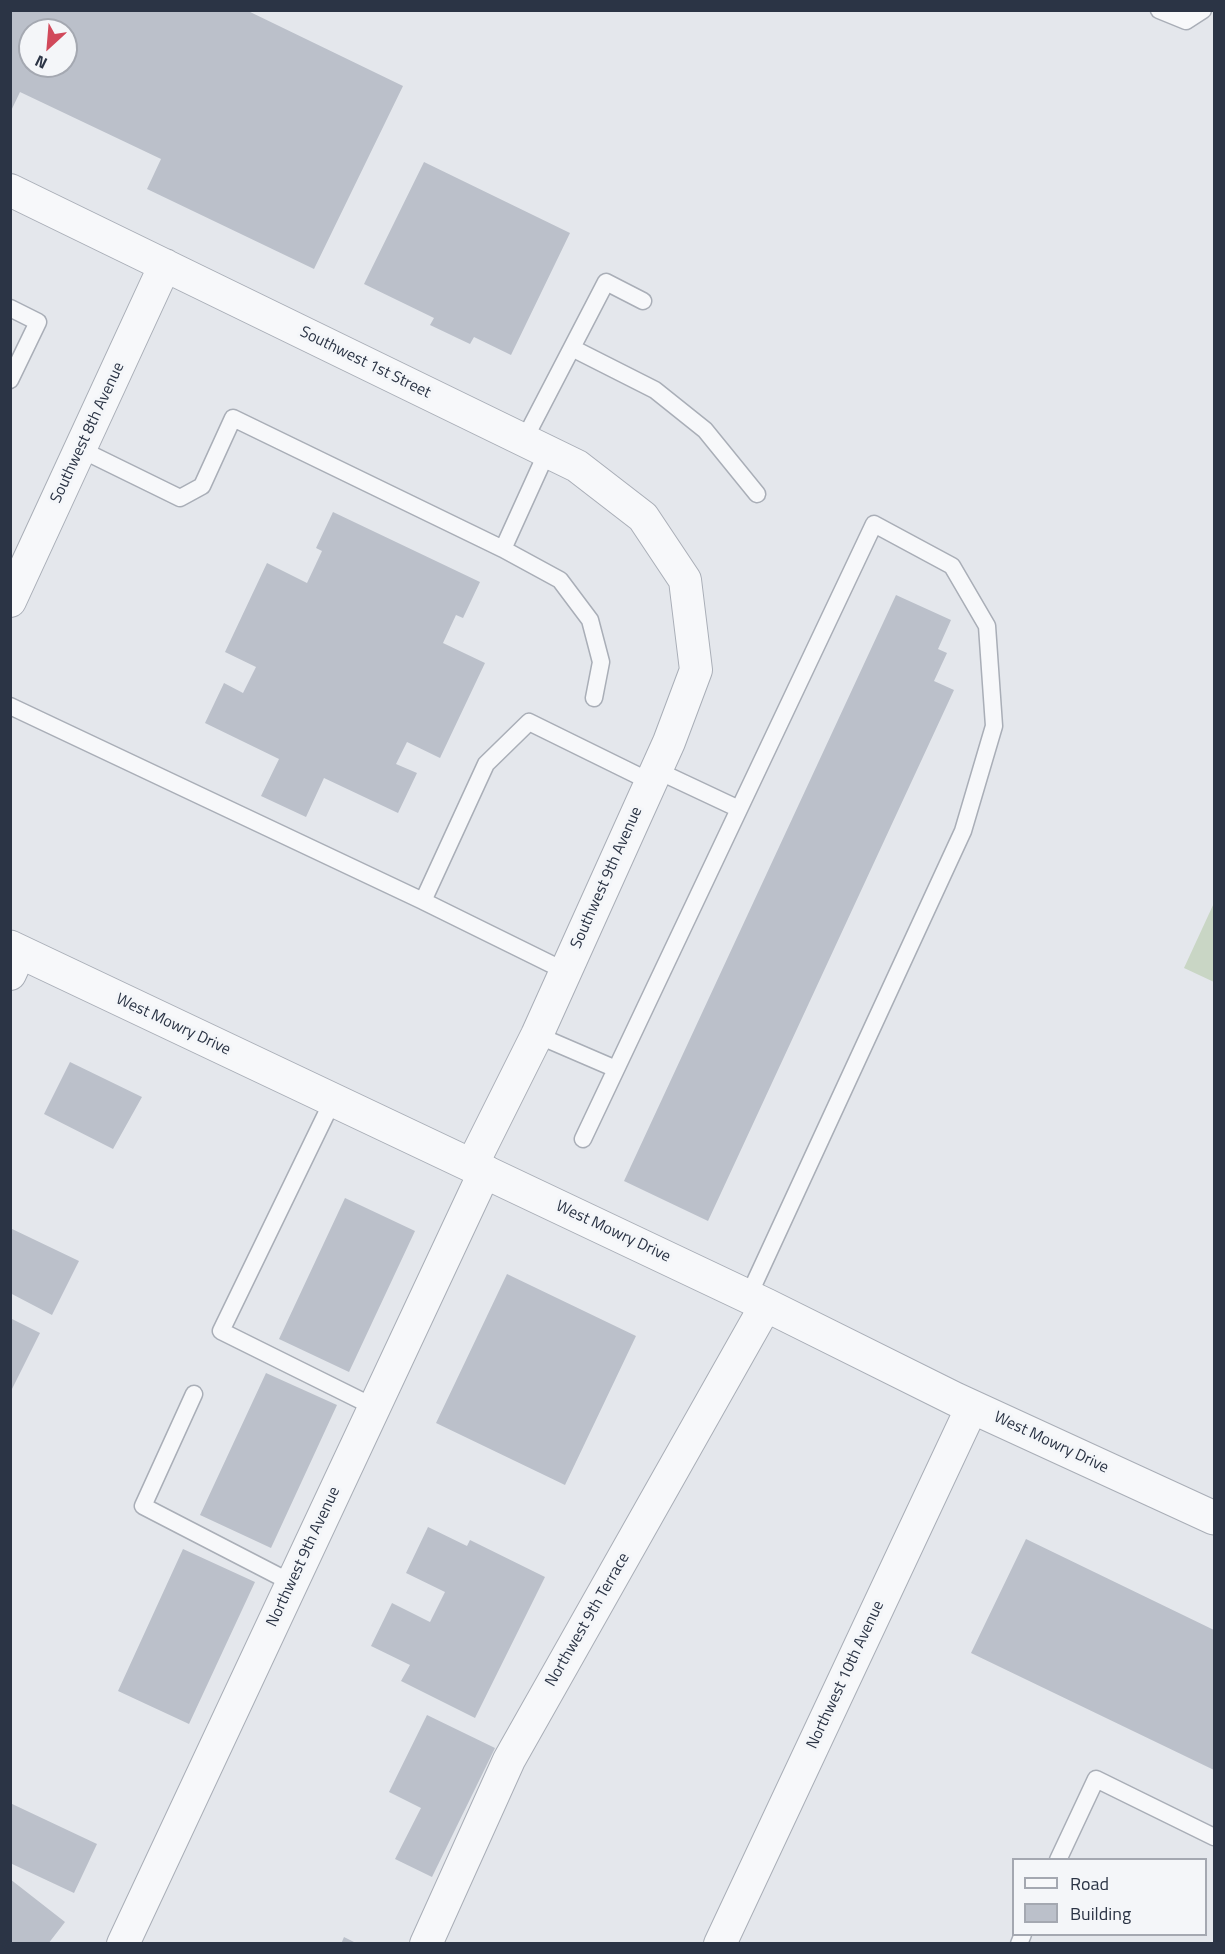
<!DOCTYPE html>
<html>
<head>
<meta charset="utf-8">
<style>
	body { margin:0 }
	#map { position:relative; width:1225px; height:1954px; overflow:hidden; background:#e4e7ec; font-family:"Titillium Web",sans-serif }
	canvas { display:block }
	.frame { position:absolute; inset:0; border:12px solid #2b3445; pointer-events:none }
	.legend { position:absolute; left:1012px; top:1858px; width:195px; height:78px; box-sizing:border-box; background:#f4f6f9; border:2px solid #a4a8b1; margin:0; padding:8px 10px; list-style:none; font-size:18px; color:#2b3445 }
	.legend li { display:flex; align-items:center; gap:12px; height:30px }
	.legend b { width:30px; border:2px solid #a4a8b1 }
	.north { position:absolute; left:18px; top:18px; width:60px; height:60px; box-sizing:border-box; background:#f4f6f9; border:2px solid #a4a8b1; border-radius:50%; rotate:206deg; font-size:16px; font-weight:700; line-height:24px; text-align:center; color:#2b3445 }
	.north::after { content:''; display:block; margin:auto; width:21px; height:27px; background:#d1495b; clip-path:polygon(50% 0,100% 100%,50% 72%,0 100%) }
</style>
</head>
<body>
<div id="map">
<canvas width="1225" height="1954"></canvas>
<div class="frame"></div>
<ul class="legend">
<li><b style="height:8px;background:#f7f8fa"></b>Road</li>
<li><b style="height:16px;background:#bbc0ca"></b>Building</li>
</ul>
<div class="north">N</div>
</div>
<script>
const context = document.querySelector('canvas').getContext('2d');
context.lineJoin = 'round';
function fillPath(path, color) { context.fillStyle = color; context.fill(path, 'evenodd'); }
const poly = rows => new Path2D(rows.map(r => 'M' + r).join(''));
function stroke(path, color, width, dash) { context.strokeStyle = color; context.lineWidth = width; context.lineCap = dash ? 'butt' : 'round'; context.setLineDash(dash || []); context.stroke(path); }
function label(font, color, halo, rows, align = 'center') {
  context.font = font + ' "Titillium Web",sans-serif'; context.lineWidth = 6; context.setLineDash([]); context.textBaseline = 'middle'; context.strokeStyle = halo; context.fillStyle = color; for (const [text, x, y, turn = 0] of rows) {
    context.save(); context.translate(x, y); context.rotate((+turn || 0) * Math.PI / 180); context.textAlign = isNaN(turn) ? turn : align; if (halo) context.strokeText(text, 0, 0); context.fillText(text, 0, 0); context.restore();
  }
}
fillPath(poly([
	[1214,903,1214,982,1184,968]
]), '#c9d6c5');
fillPath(poly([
	[10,10,246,10,403,86,314,269,147,189,161,159,20,92,10,113],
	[30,30,66,30,66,66,30,66],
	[424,162,570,233,511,355,474,337,470,344,430,325,434,318,364,284],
	[333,512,480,582,463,618,456,615,443,643,485,663,440,758,407,742,396,764,417,773,398,813,324,778,306,817,261,796,279,759,205,723,224,683,243,693,256,667,225,652,267,563,307,583,322,551,316,548],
	[896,595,951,620,938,649,947,653,934,681,954,690,708,1221,624,1181],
	[70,1062,142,1097,113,1149,44,1114],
	[345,1198,415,1231,349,1372,279,1339],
	[10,1228,79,1261,52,1315,10,1293],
	[507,1274,636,1336,565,1485,436,1423],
	[10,1318,40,1333,10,1393],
	[266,1373,337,1405,271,1548,200,1515],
	[428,1527,467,1546,470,1540,545,1577,475,1718,401,1681,410,1665,371,1646,392,1603,430,1622,445,1592,406,1573],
	[1026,1539,1214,1630,1214,1770,971,1653],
	[183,1549,255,1582,189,1724,118,1691],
	[427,1715,495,1748,432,1877,395,1859,421,1808,389,1792],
	[10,1803,97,1844,74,1893,10,1863],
	[10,1879,65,1922,48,1944,10,1944],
	[344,1937,358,1944,341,1944]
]), '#bbc0ca');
const service = poly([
	[1159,10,1186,21,1203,10],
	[10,308,38,322,10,380],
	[572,348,655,390,705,430,757,494],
	[524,440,606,282,643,301],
	[80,449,180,498,202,486,233,418,503,549],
	[547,452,503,549,560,580,590,620,601,662,594,698],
	[10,706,423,901],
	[656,770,739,809],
	[565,971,423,901,486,764,529,722,651,782],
	[537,1035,616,1069],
	[333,1100,221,1331,374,1407],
	[583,1139,874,524,952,566,987,626,994,726,963,831,748,1297],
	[194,1394,143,1506,292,1583],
	[1058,1860,1096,1779,1214,1837],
	[1019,1944,1023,1934]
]);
const minor = poly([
	[10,190,577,466,643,517,685,580,696,670,669,742,651,782,537,1035,472,1165],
	[10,601,165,265],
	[10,974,20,952],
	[123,1944,485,1171],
	[426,1944,509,1760,766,1305],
	[720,1944,972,1407]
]);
const tertiary = poly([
	[10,947,766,1305,955,1399,1214,1518]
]);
stroke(service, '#a9aeb7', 19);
stroke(minor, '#a9aeb7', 34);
stroke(tertiary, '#a9aeb7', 35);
stroke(service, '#f7f8fa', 16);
stroke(minor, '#f7f8fa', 32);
stroke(tertiary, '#f7f8fa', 33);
label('16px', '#2b3445', '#f4f6f9', [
	["Southwest 1st Street",365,363,26],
	["Southwest 8th Avenue",88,433,-65],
	["Southwest 9th Avenue",607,878,-66],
	["West Mowry Drive",173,1025,25],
	["West Mowry Drive",613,1232,25],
	["West Mowry Drive",1051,1443,25],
	["Northwest 9th Avenue",304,1557,-65],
	["Northwest 9th Terrace",588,1620,-60],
	["Northwest 10th Avenue",846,1675,-65]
]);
</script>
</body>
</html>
